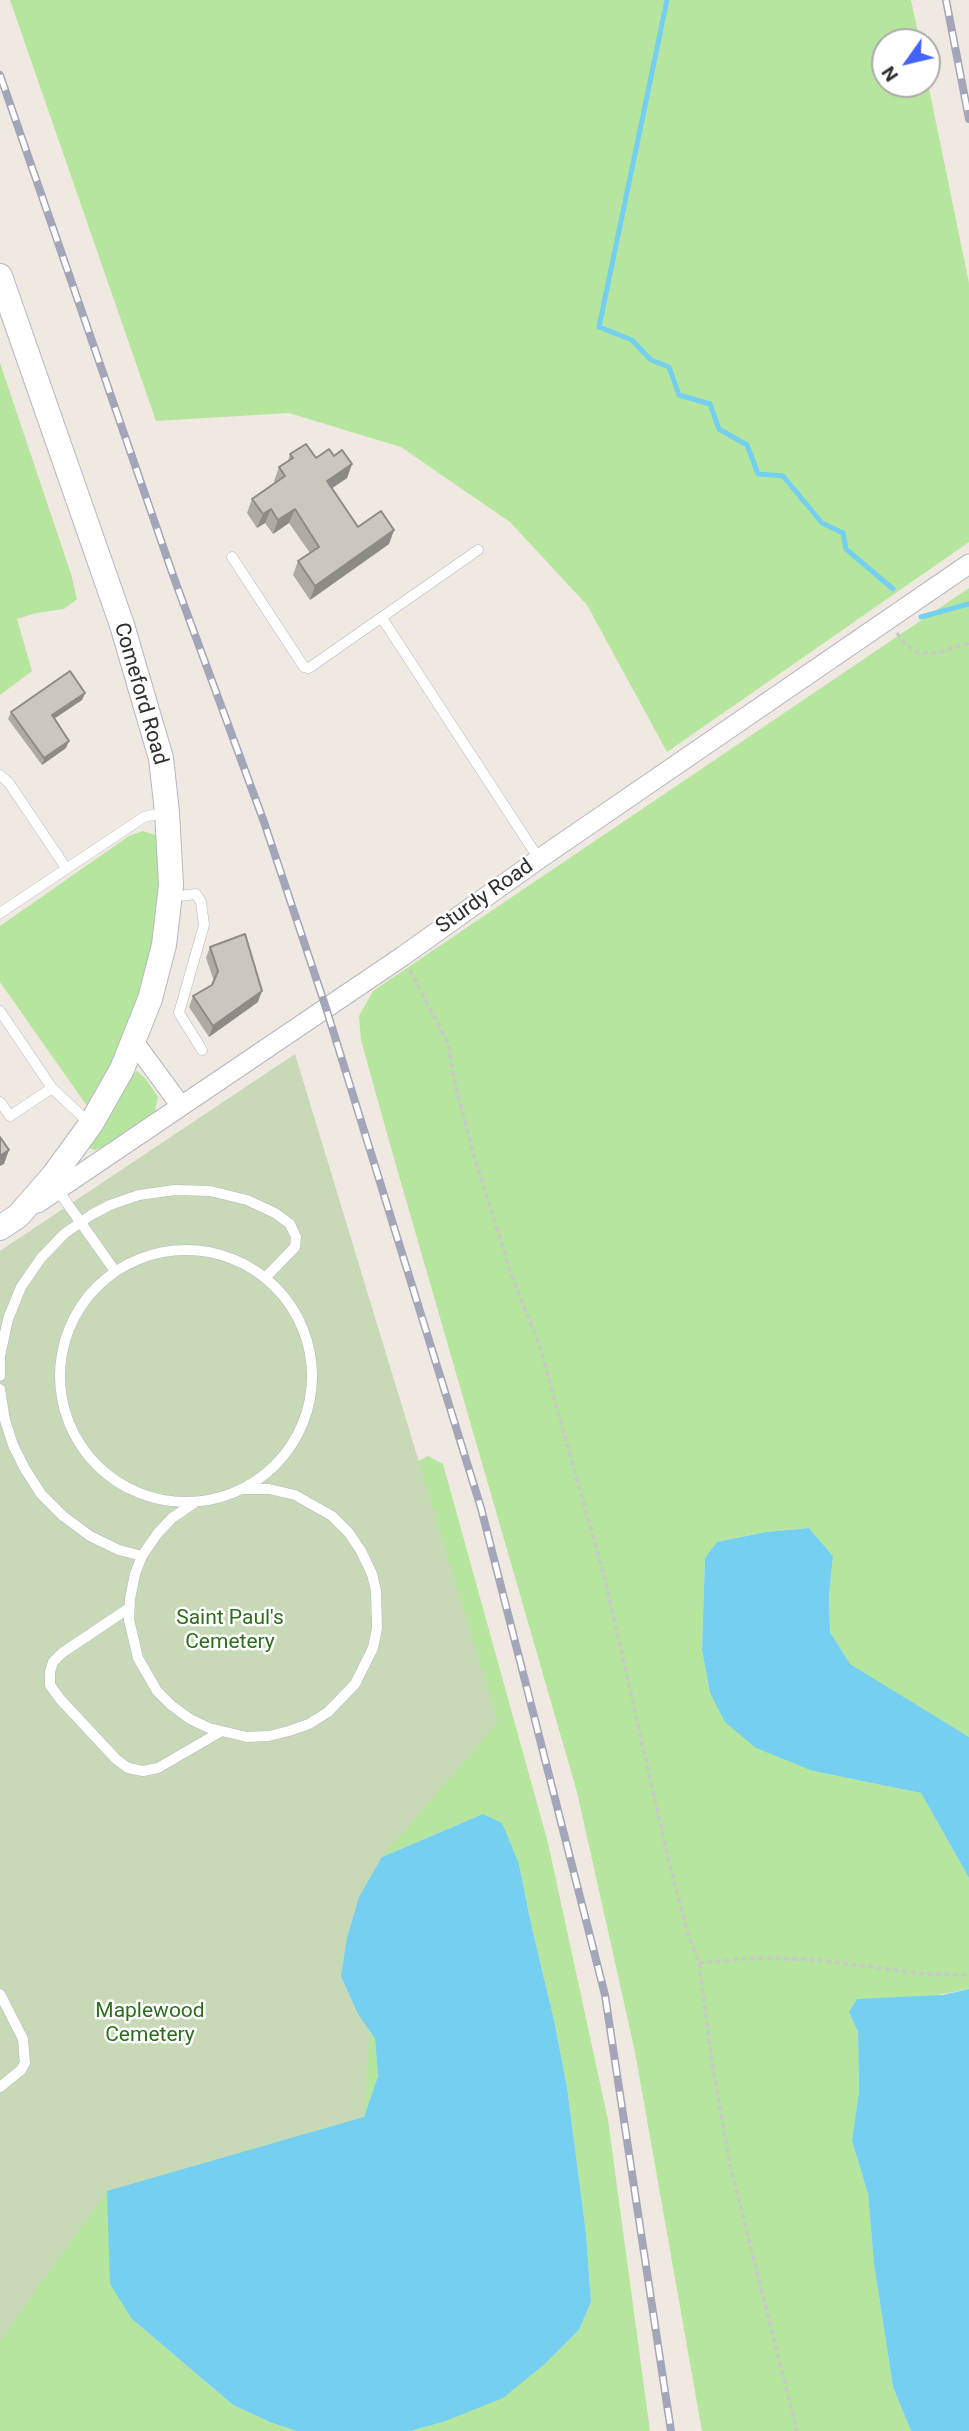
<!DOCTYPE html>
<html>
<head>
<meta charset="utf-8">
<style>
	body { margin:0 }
	#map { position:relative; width:969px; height:2431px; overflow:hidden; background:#efe9e1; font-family:Roboto,sans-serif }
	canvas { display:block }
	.north { position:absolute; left:871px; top:28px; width:70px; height:70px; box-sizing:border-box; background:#fff; border:2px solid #ababab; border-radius:50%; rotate:236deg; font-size:19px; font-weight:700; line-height:28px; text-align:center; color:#2e2e2e }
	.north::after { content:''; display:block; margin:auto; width:24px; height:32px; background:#4264fb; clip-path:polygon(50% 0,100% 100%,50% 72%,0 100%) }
</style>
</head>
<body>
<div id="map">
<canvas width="969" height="2431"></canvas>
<div class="north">N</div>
</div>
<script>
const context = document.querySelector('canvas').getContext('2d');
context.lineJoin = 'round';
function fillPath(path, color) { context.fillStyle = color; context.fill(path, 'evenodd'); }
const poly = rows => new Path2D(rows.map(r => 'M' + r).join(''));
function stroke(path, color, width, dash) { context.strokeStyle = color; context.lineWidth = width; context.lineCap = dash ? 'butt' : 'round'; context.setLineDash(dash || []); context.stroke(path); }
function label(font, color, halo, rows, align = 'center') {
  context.font = font + ' Roboto,sans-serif'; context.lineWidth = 5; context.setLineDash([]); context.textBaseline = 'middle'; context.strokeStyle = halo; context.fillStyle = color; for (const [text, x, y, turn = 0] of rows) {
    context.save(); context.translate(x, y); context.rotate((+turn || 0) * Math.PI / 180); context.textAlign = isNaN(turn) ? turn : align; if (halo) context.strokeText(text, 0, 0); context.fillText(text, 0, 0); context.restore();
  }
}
fillPath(poly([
	[10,0,911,0,920,42,885,42,885,84,927,84,927,79,969,283,969,542,667,752,587,605,510,522,401,447,289,413,156,421],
	[0,363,71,574,77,599,64,609,36,613,17,619,32,671,0,695],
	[969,588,969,1737,850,1665,830,1632,829,1596,833,1556,809,1528,766,1532,717,1542,705,1558,702,1650,710,1693,813,1771,921,1793,969,1878,969,1989,849,2012,858,2032,859,2091,852,2141,868,2194,874,2264,893,2387,911,2431,702,2431,635,2052,577,1792,391,1148,361,1040,359,1016,373,991],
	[143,831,158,836,159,914,139,1009,97,1098,87,1106,0,982,0,926,129,836],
	[137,1071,146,1079,158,1097,155,1111,105,1146,95,1150,89,1148,131,1075],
	[428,1456,443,1464,548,1843,608,2120,650,2431,410,2431,443,2422,547,2362,579,2330,591,2302,586,2233,567,2087,554,2020,532,1928,519,1864,483,1814,382,1857,357,2012,375,2039,378,2076,364,2117,132,2319,233,2405,272,2423,297,2431,0,2431,0,1593,392,1475]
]), '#b6e59e');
fillPath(poly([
	[295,1054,498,1722,382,1857,364,2117,107,2191,0,2341,0,1251]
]), '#c8d9b8');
fillPath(poly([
	[809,1528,833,1556,829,1596,830,1632,850,1664,969,1737,969,1878,921,1793,813,1771,756,1748,725,1722,710,1693,702,1650,705,1558,717,1542,766,1532],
	[483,1814,502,1823,519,1864,532,1928,554,2020,567,2087,586,2233,591,2302,579,2330,547,2362,503,2398,443,2422,410,2431,297,2431,272,2423,233,2405,132,2319,110,2284,107,2191,364,2117,378,2076,375,2039,357,2012,341,1976,347,1938,359,1897,382,1857],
	[969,1989,969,2431,911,2431,893,2387,874,2264,868,2194,852,2141,859,2091,858,2032,849,2012,857,1999,943,1995]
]), '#75cff0');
stroke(poly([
	[667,0,599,327,632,340,651,360,669,367,679,395,710,404,719,429,747,445,758,474,783,476,822,523,843,533,846,549,893,589],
	[921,617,969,604]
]), '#75cff0', 5);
const service = poly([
	[232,557,304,667,309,668,478,550],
	[382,618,539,859],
	[0,775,9,783,66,868],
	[170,897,196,894,201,902,204,925,179,1013,202,1050],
	[0,913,144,817,167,812],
	[0,1011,52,1088,90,1124],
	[0,1102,10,1116,52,1088],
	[57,1189,115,1271],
	'60 1376a126 126 0 1 1 252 0a126 126 0 1 1-252 0Z',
	[0,1376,0,1356,8,1319,21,1287,41,1258,64,1234,91,1215,110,1205,139,1195,175,1190,210,1191,247,1200,275,1213,290,1224,296,1237,295,1247,265,1278],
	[0,1389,5,1420,13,1445,25,1469,41,1494,63,1516,90,1536,119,1550,142,1556],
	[194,1503,172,1518,157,1534,142,1556,135,1574,130,1599,129,1620,138,1658,157,1691,171,1705,190,1719,209,1728,247,1737,269,1736,289,1731,309,1724,328,1712,355,1684,373,1648,377,1628,376,1591,372,1574,361,1551,349,1533,332,1516,295,1495,269,1489,242,1489],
	[129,1608,62,1653,53,1662,50,1672,50,1685,60,1699,116,1759,128,1768,143,1771,158,1768,220,1732],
	[0,1994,23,2039,25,2063,21,2070,0,2087]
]);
const minor = poly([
	[134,1042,181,1106],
	[38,1203,403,956,539,859,969,564]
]);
const tertiary = poly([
	[0,276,122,625,148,714,161,758,167,812,171,885,164,945,150,999,122,1069,91,1124,53,1176,18,1216,0,1228]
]);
stroke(service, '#b4b7c1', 11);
stroke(minor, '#b4b7c1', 21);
stroke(tertiary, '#b4b7c1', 26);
stroke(poly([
	[897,633,903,642,918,653,936,653,969,643],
	[410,970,448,1043,454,1079,472,1149,511,1274,539,1344,605,1579,669,1862,688,1934,699,1963,712,2062,730,2165,797,2431],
	[699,1963,753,1958,818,1960,925,1974,969,1975]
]), '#c9c9c9', 3.5, [5, 3.5]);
stroke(service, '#fff', 10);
stroke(minor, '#fff', 19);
stroke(tertiary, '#fff', 24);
const rail = poly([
	[946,0,969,119],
	[0,75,174,578,264,822,326,1008,481,1508,605,1995,671,2431]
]);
stroke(rail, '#a3a6b8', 8);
stroke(rail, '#fff', 5, [16]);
fillPath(poly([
	[290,454,316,458,334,456,352,464,347,478,332,488,358,527,394,530,389,544,310,600,293,575,298,561,310,553,289,523,273,534,265,523,257,528,247,513,252,499,275,483,274,481,279,467,288,461],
	[85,693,82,700,54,719,66,748,42,765,8,719,11,712],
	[210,947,258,1002,209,1037,189,1007,193,996,212,985,214,981,206,958]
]), '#afaba4');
fillPath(poly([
	[352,464,347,478,322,495,327,481],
	[271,509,265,523,257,528,263,514],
	[295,509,289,523,273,534,278,520],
	[394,530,389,544,310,600,315,586],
	[85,693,82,700,49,722,52,715],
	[69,741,66,748,42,765,44,758],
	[262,991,258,1002,209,1037,213,1026],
	[9,1150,4,1164,0,1166,0,1156]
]), '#8e8b86');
const building = poly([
	[306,444,316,458,329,449,334,456,342,450,352,464,327,481,358,527,381,511,394,530,315,586,298,561,319,547,295,509,278,520,271,509,263,514,252,499,285,476,279,467,293,458,290,454,306,444],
	[70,671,85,693,52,715,69,741,44,758,11,712,70,671],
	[245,934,262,991,213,1026,193,996,212,985,218,971,210,947,245,934],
	[0,1137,9,1150,0,1156,0,1137]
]);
fillPath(building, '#cbc7bf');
stroke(building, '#8e8b86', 2);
label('21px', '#2e2e2e', '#fff', [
	["Comeford Road",140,694,74],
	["Sturdy Road",485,897,-35]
]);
label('21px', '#2c6e1b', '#fff', [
	["Saint Paul's",230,1619],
	["Cemetery",230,1643],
	["Maplewood",150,2012],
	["Cemetery",150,2036]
]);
</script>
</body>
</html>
